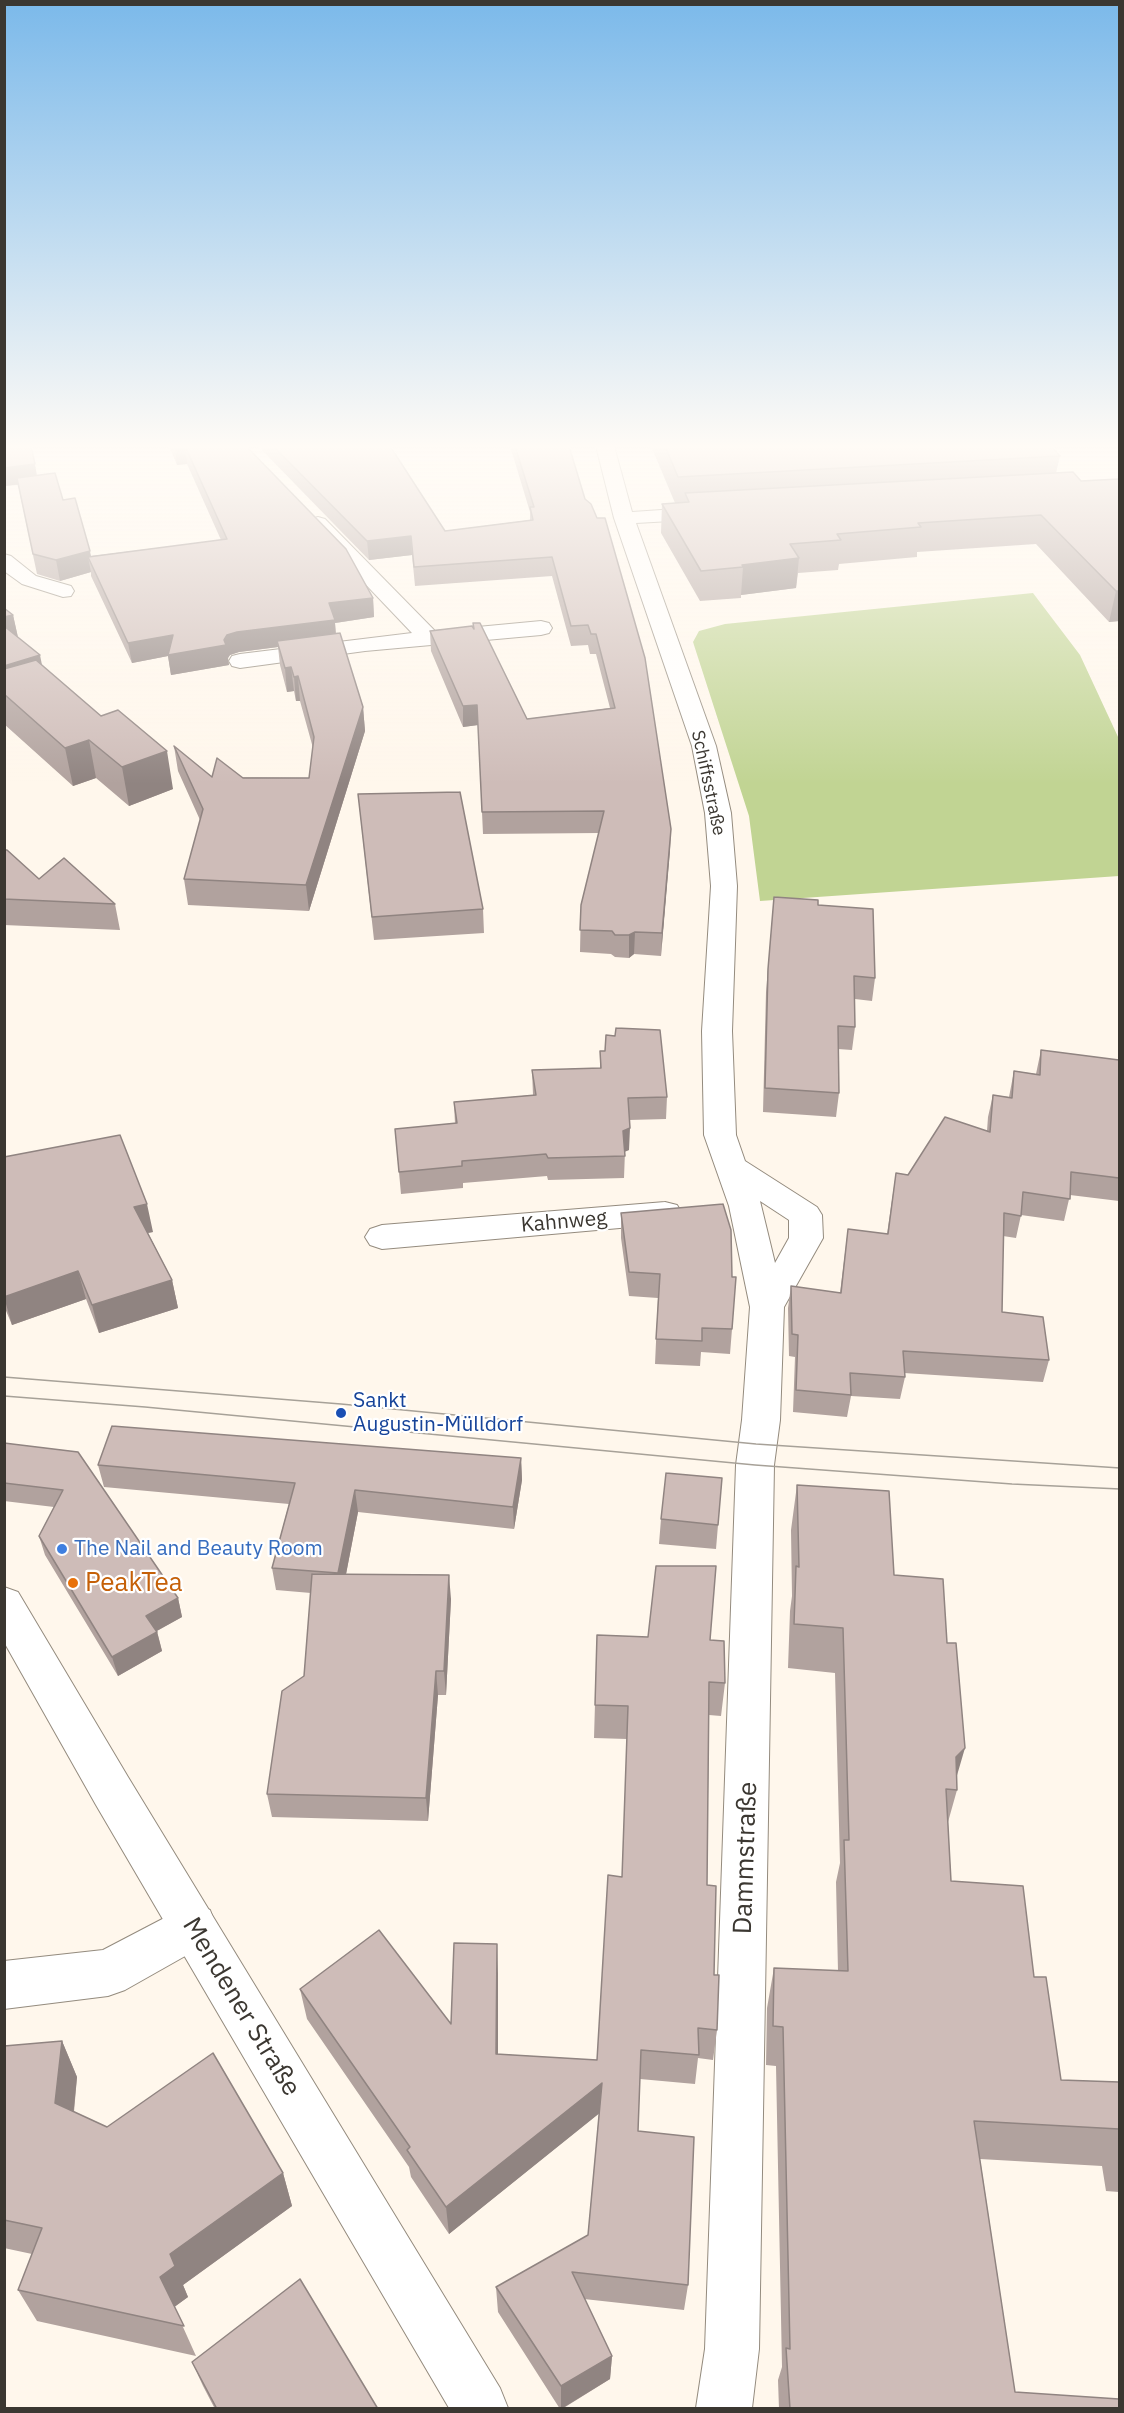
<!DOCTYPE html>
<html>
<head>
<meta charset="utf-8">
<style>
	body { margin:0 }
	#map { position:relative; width:1124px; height:2413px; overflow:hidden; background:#fff7ec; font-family:"IBM Plex Sans",sans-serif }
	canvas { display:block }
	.frame { position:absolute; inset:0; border:6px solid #3b3731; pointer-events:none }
</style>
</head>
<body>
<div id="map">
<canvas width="1124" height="2413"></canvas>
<div class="frame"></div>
</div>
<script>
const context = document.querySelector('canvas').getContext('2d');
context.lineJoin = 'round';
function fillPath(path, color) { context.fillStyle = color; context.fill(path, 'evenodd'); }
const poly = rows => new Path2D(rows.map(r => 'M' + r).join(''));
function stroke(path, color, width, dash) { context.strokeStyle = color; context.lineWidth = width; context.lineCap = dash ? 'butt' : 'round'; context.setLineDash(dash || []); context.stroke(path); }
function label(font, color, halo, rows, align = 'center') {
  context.font = font + ' "IBM Plex Sans",sans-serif'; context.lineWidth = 4.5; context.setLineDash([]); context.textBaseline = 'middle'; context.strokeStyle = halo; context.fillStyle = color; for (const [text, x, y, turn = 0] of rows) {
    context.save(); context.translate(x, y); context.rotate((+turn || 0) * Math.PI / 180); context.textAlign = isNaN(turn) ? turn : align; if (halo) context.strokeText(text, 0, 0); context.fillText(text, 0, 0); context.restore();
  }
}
fillPath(poly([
	[1033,593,1080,655,1119,739,1119,876,760,901,749,816,693,642,699,631,725,624]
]), '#c1d493');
const minor = poly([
	[596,446,614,446,632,512,706,507,713,509,716,513,713,517,706,519,636,523,716,746,731,813,737,886,732,1031,736,1135,745,1161,817,1207,822,1215,823,1238,784,1307,780,1420,774,1465,759,2349,752,2408,696,2408,705,2349,736,1465,742,1420,750,1307,729,1206,704,1135,702,1031,711,886,705,813,692,746,614,518,596,446],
	[760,1201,789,1220,789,1238,775,1263,760,1201],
	[318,517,325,519,435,631,541,621,549,623,552,628,549,633,541,635,365,651,240,668,232,666,229,661,232,656,240,654,412,633,311,527,308,523,311,519,318,517],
	[4,554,11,556,36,576,71,586,74,591,71,596,63,597,22,584,4,571,4,554],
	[665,1202,677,1205,682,1213,677,1221,665,1224,382,1249,370,1245,365,1237,370,1229,382,1225,665,1202],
	[193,1903,210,1910,216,1926,210,1942,125,1990,108,1996,4,2009,4,1961,103,1950,193,1903]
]);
const tertiary = poly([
	[4,1587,18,1592,128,1777,500,2388,508,2408,449,2408,96,1805,4,1642,4,1587]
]);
stroke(minor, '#948b7e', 2);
stroke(tertiary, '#948b7e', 2);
fillPath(minor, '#fff');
fillPath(tertiary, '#fff');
stroke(poly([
	[4,1377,341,1404,756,1444,1120,1468],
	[4,1396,145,1407,755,1465,1012,1484,1120,1489]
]), '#a7a198', 1.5);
fillPath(poly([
	[4,446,63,500,91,556,221,540,187,464,177,465,169,446,246,446,373,598,374,617,335,623,336,633,363,707,365,731,309,911,188,905,184,879,200,820,178,771,174,746,212,777,309,778,313,748,300,701,296,701,294,691,287,692,280,665,278,647,239,652,230,655,228,658,229,665,171,675,168,656,132,663,91,576,91,572,60,581,37,574,18,485,4,486],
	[258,446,390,446,445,531,530,520,530,512,510,446,569,446,671,829,661,956,634,954,629,958,615,957,611,954,580,952,581,905,599,833,483,834,478,725,463,727,431,651,430,631,527,719,610,708,596,654,590,654,588,645,571,646,552,576,415,586,412,555,369,560],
	[651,446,1051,446,1060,456,1056,473,1081,481,1119,479,1119,621,1109,622,1036,544,917,552,917,557,839,564,838,570,798,573,796,588,741,595,741,598,700,601,661,533,662,504,675,503],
	[4,608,13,615,18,637,42,665,173,789,129,806,96,778,73,786,4,724],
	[358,794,483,909,484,933,374,940],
	[4,850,39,879,115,904,120,930,4,925],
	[774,897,818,905,875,978,872,1001,855,999,855,1027,852,1050,838,1049,839,1093,836,1117,763,1112,766,992],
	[1041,1050,1119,1060,1119,1201,1070,1195,1064,1221,1021,1215,1016,1238,1003,1236,1002,1312,1049,1360,1043,1382,904,1373,905,1377,900,1399,851,1396,847,1417,793,1412,795,1357,789,1356,788,1308,791,1286,840,1293,848,1229,887,1234,896,1173,908,1175,987,1131,988,1117,993,1095,1009,1097,1014,1071,1036,1074],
	[600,1051,667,1097,666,1119,629,1120,629,1150,625,1151,624,1178,548,1180,547,1176,463,1183,463,1188,401,1194,395,1129,455,1124,454,1102,533,1095,532,1070,600,1068],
	[4,1157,153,1232,148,1233,172,1280,178,1308,99,1333,86,1299,12,1325,4,1306],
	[621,1213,732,1329,730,1354,701,1352,700,1366,655,1364,658,1298,629,1296,621,1238],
	[4,1443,78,1452,178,1598,182,1617,157,1631,162,1651,118,1676,45,1555,39,1536,54,1507,4,1501],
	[521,1458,522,1480,514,1529,358,1512,346,1574,451,1599,446,1695,438,1695,428,1821,272,1817,267,1794,304,1676,311,1593,276,1590,272,1568,289,1504,104,1487,98,1465],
	[797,1485,894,1575,947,1643,957,1790,948,1822,951,1881,1034,1977,1061,2080,1119,2082,1119,2192,1106,2191,1102,2166,980,2159,1015,2392,1119,2409,779,2409,778,2380,782,2367,776,2066,766,2065,767,2008,774,1968,838,1971,836,1882,840,1863,835,1673,788,1668,790,1611,792,1596,791,1530],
	[661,1519,718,1525,716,1549,659,1544],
	[597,1635,710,1640,725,1683,721,1716,709,1715,707,1885,714,1975,717,2030,713,2060,698,2058,695,2084,640,2079,638,2131,688,2285,684,2310,584,2299,612,2356,610,2379,562,2409,560,2409,498,2312,496,2287,588,2235,599,2113,449,2234,411,2177,409,2167,307,2019,300,1989,451,2024,498,1974,498,2054,597,2060,622,1877,627,1739,594,1738],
	[62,2041,77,2077,74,2112,107,2127,283,2173,292,2206,183,2285,188,2297,174,2307,196,2356,37,2321,18,2290,32,2254,4,2248,4,2044,6,2046],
	[192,2362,378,2409,215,2409,203,2386]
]), '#b1a29e');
fillPath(poly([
	[185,446,187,464,177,465,175,447],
	[35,464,38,482,4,486,4,468],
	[411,536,412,555,369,560,367,541],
	[90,551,93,568,88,557,91,572,60,581,56,560],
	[799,558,796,588,741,595,743,567,742,565],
	[1116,591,1119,591,1119,621,1109,622],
	[373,598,374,617,335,623,336,640,277,641,278,647,239,652,230,655,228,658,229,665,171,675,168,656,132,663,128,643,173,635,224,640,227,635,329,603],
	[13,615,18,638,4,642,4,617],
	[40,655,45,680,4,692,4,666],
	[291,667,294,691,287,692,285,668],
	[298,676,300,701,296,701,294,677],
	[477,705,478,725,463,727,463,706],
	[363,707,365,731,309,911,306,885],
	[89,740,96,778,73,786,65,748],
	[167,751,173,789,129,806,122,767],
	[671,829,670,851,661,956,662,933],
	[635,932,634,954,629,958,629,935],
	[630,1128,629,1150,622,1153,623,1131],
	[147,1204,153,1232,141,1234,134,1207],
	[78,1271,86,1299,12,1325,4,1297],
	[172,1280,178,1308,99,1333,92,1305],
	[521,1458,522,1480,514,1529,513,1507],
	[355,1490,358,1512,342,1595,338,1573],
	[449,1575,451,1599,446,1695,444,1671],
	[178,1598,182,1617,151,1634,146,1616],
	[157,1632,162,1651,118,1676,112,1657],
	[436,1671,438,1695,428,1821,426,1798],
	[965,1748,953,1789,956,1757],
	[497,1944,498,1974,498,2083,496,2054],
	[62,2041,77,2077,71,2138,55,2103],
	[602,2083,601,2112,449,2234,446,2207],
	[283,2173,292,2206,183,2285,188,2297,173,2308,160,2277,170,2254],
	[612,2356,610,2379,561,2409,561,2386]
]), '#908481');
const building = poly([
	[4,446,31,446,35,464,4,468,4,446],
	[185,446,246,446,346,549,373,598,329,603,335,620,237,632,227,635,224,640,226,645,168,655,173,635,128,643,88,557,227,539,185,446],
	[273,446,390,446,445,531,533,520,530,507,534,507,515,446,569,446,585,499,591,504,597,518,605,518,645,658,671,829,662,933,635,932,629,935,615,935,612,931,580,930,581,905,604,811,482,812,477,705,463,706,430,631,472,626,474,629,473,623,480,623,527,719,615,708,596,634,591,634,588,625,571,626,552,557,414,567,411,536,367,541,273,446],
	[665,446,1051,446,1060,456,678,477,665,446],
	[1073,472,1081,481,1119,479,1119,591,1116,591,1041,515,918,523,921,527,837,534,841,540,790,544,799,558,742,565,743,567,701,571,662,504,689,502,685,493,1073,472],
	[55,473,63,500,75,498,90,551,56,560,33,554,17,478,55,473],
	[4,608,13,615,4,617,4,608],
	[4,626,40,655,4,666,4,626],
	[340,633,363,707,306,885,184,879,203,809,174,746,212,777,217,758,243,778,309,778,314,737,298,676,294,677,291,667,285,668,277,641,340,633],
	[36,660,101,716,118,710,167,751,122,767,89,740,65,748,4,694,4,669,36,660],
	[460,792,483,909,372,917,358,794,460,792],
	[4,850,7,850,39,879,64,858,115,904,4,899,4,850],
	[774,897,818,900,818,905,873,909,875,978,854,976,855,1027,838,1026,839,1093,765,1088,768,969,774,897],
	[616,1028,660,1030,667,1097,628,1098,630,1128,623,1131,625,1156,548,1158,546,1154,462,1161,462,1166,399,1172,395,1129,457,1123,454,1102,536,1095,532,1070,601,1068,600,1051,605,1051,606,1035,615,1036,616,1028],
	[1041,1050,1119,1060,1119,1178,1071,1172,1070,1199,1023,1192,1021,1216,1004,1213,1002,1312,1043,1317,1049,1360,903,1351,905,1377,850,1373,851,1395,796,1390,798,1335,792,1334,791,1286,841,1293,848,1229,888,1234,896,1173,908,1175,945,1117,990,1132,993,1095,1012,1098,1014,1071,1040,1075,1041,1050],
	[120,1135,147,1204,134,1207,172,1280,92,1305,78,1271,4,1297,4,1157,120,1135],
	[723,1204,731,1230,732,1277,736,1277,732,1329,702,1328,702,1341,656,1339,660,1274,629,1272,621,1213,723,1204],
	[112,1426,521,1458,513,1507,355,1490,338,1573,272,1568,295,1483,98,1465,112,1426],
	[4,1443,78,1452,178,1598,146,1616,157,1632,112,1657,39,1536,63,1490,4,1483,4,1443],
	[666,1473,722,1478,718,1525,661,1519,666,1473],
	[797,1485,889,1491,894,1575,943,1579,947,1643,956,1643,965,1748,956,1757,957,1790,946,1789,951,1881,1023,1886,1034,1977,1046,1977,1061,2080,1119,2082,1119,2129,974,2121,1015,2392,1119,2399,1119,2409,790,2409,786,2348,790,2349,783,2027,773,2026,774,1968,848,1971,844,1840,849,1840,843,1628,794,1624,796,1566,799,1567,797,1485],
	[656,1566,716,1566,710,1640,724,1641,725,1683,709,1682,707,1885,716,1886,714,1975,719,1975,717,2030,698,2028,699,2055,641,2050,638,2131,694,2137,688,2285,572,2272,612,2356,561,2386,496,2287,588,2235,602,2083,446,2207,407,2150,410,2147,300,1989,379,1930,451,2024,454,1943,497,1944,496,2054,597,2060,608,1875,622,1877,628,1706,595,1705,597,1635,648,1637,656,1566],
	[312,1574,449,1575,444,1671,436,1671,426,1798,267,1794,282,1691,304,1676,312,1574],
	[62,2041,55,2103,107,2127,213,2053,283,2173,170,2254,175,2266,160,2277,184,2326,18,2290,42,2228,4,2220,4,2046,62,2041],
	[300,2279,378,2409,217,2409,192,2362,300,2279]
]);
fillPath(building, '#cebcb8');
stroke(building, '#908481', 1.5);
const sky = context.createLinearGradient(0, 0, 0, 784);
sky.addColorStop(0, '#7bb9ea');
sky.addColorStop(0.57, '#fffbf6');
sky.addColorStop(1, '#fffbf600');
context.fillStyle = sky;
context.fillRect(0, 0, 1124, 784);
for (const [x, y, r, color] of [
	[341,1413,6,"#1a4fb4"],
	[62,1549,6,"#3f7fe0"],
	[73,1583,6,"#e8710a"]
]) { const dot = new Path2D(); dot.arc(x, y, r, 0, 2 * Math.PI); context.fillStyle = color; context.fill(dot); stroke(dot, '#fff', 2); }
label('18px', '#3b3731', '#fff', [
	["Schiffsstraße",708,783,78]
]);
label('21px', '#3b3731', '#fff', [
	["Kahnweg",564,1222,-5]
]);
label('21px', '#164399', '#fff', [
	["Sankt",353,1401],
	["Augustin-Mülldorf",353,1425]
], 'left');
label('21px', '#366cbe', '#fff', [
	["The Nail and Beauty Room",74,1549]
], 'left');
label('26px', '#c56008', '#fff', [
	["PeakTea",85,1583]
], 'left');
label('26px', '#3b3731', '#fff', [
	["Dammstraße",746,1858,-88],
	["Mendener Straße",241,2007,59]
]);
</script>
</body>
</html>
